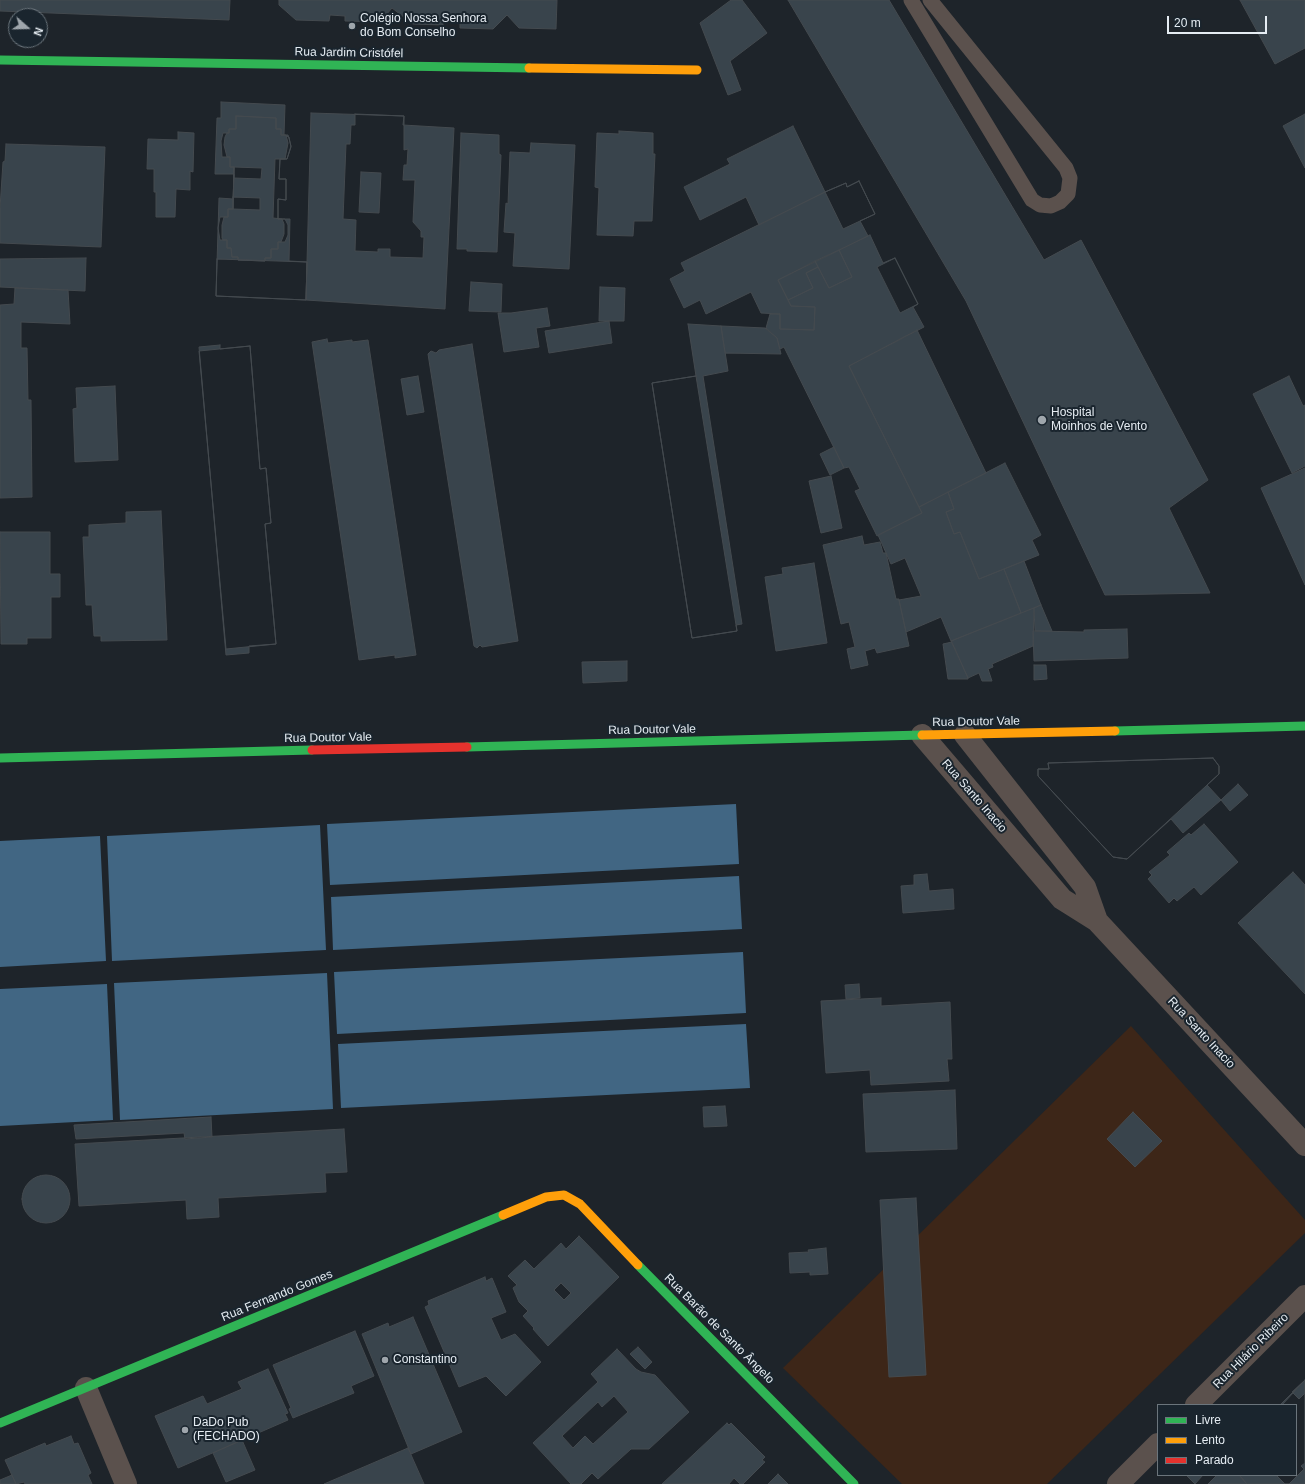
<!DOCTYPE html>
<html>
<head>
<meta charset="utf-8">
<style>
	body { margin:0 }
	#map { position:relative; width:1305px; height:1484px; overflow:hidden; background:#1e242a; font-family:Helvetica,sans-serif }
	canvas { display:block }
	.legend { position:absolute; left:1157px; top:1404px; width:140px; height:72px; box-sizing:border-box; background:#1a252e; border:1px solid #6b757c; margin:0; padding:5px 7px; list-style:none; font-size:12px; color:#e5ecf2 }
	.legend li { display:flex; align-items:center; gap:8px; height:20px }
	.legend b { width:20px; border:1px solid #6b757c }
	.north { position:absolute; left:8px; top:8px; width:40px; height:40px; box-sizing:border-box; background:#1a252e; border:1px solid #6b757c; border-radius:50%; rotate:110deg; font-size:11px; font-weight:700; line-height:16px; text-align:center; color:#e5ecf2 }
	.north::after { content:''; display:block; margin:auto; width:14px; height:18px; background:#9fa6ac; clip-path:polygon(50% 0,100% 100%,50% 72%,0 100%) }
	.scale { position:absolute; left:1167px; top:16px; width:100px; height:18px; box-sizing:border-box; border:2px solid #e5ecf2; border-top:0; padding-left:5px; font-size:12px; line-height:14px; white-space:nowrap; color:#e5ecf2; -webkit-text-stroke:3px #1a252e; paint-order:stroke }
</style>
</head>
<body>
<div id="map">
<canvas width="1305" height="1484"></canvas>
<ul class="legend">
<li><b style="height:5px;background:#30b455"></b>Livre</li>
<li><b style="height:5px;background:#ff9f0a"></b>Lento</li>
<li><b style="height:5px;background:#e5322d"></b>Parado</li>
</ul>
<div class="north">N</div>
<div class="scale">20 m</div>
</div>
<script>
const context = document.querySelector('canvas').getContext('2d');
context.lineJoin = 'round';
function fillPath(path, color) { context.fillStyle = color; context.fill(path, 'evenodd'); }
const poly = rows => new Path2D(rows.map(r => 'M' + r).join(''));
function stroke(path, color, width, dash) { context.strokeStyle = color; context.lineWidth = width; context.lineCap = dash ? 'butt' : 'round'; context.setLineDash(dash || []); context.stroke(path); }
function label(font, color, halo, rows, align = 'center') {
  context.font = font + ' Helvetica,sans-serif'; context.lineWidth = 4; context.setLineDash([]); context.textBaseline = 'middle'; context.strokeStyle = halo; context.fillStyle = color; for (const [text, x, y, turn = 0] of rows) {
    context.save(); context.translate(x, y); context.rotate((+turn || 0) * Math.PI / 180); context.textAlign = isNaN(turn) ? turn : align; if (halo) context.strokeText(text, 0, 0); context.fillText(text, 0, 0); context.restore();
  }
}
fillPath(poly([
	[1131,1026,1305,1220,1305,1233,1047,1484,902,1484,783,1368]
]), '#3d2618');
fillPath(poly([
	[736,804,739,864,330,885,327,824],
	[320,825,326,950,112,961,107,836],
	[100,836,106,961,0,967,0,841],
	[739,876,742,929,333,950,331,897],
	[743,952,746,1013,337,1034,334,972],
	[327,973,333,1109,120,1120,114,983],
	[107,984,113,1120,0,1126,0,989],
	[746,1024,750,1088,341,1108,338,1044]
]), '#416683');
const building = poly([
	[0,0,230,0,229,20,0,11,0,0],
	[279,0,557,0,556,29,519,28,507,15,493,29,460,28,460,14,443,14,443,25,413,24,392,8,380,22,345,21,345,16,330,15,329,21,296,20,279,5,279,0],
	[731,0,742,0,767,33,730,61,741,90,728,95,700,23,731,0],
	[788,0,889,0,1044,260,1081,240,1208,480,1169,508,1210,593,1105,595,966,301,788,0],
	[1240,0,1305,0,1305,48,1275,64,1240,0],
	[221,102,285,105,284,135,289,137,291,147,287,159,280,159,279,179,286,179,286,200,278,199,278,219,290,219,289,261,307,262,306,300,216,296,219,198,233,199,234,174,215,174,217,118,221,118,221,102],
	[311,113,404,116,403,125,454,128,445,309,306,300,311,113],
	[355,114,404,116,404,150,408,149,407,165,404,165,403,180,415,180,413,222,421,231,421,237,424,237,423,258,390,257,390,249,378,249,378,252,355,251,356,220,343,219,346,144,350,144,351,125,355,125,355,114],
	[1305,114,1305,168,1283,126,1305,114],
	[236,116,276,118,276,129,281,129,281,135,286,135,288,143,285,159,275,159,273,218,282,219,284,224,284,234,281,242,278,242,278,249,271,249,271,258,265,258,265,261,238,260,238,257,232,257,231,248,227,248,227,240,223,240,222,238,222,225,224,217,228,217,228,209,233,209,234,167,230,167,230,157,227,157,224,145,225,137,227,133,229,133,229,129,236,129,236,116],
	[236,116,276,118,276,129,281,129,281,135,288,135,291,146,287,159,280,159,279,179,286,179,286,200,278,199,278,219,285,219,288,225,288,235,285,242,278,242,278,249,271,249,271,258,265,258,265,261,238,260,238,257,232,257,231,248,227,248,227,240,220,240,218,228,220,217,228,217,228,209,233,209,234,167,230,167,230,157,222,157,221,141,223,133,229,133,229,129,236,129,236,116],
	[793,126,825,192,759,225,746,197,700,220,684,187,730,164,727,159,793,126],
	[619,131,653,133,653,154,655,154,652,221,634,221,633,236,597,235,599,188,595,187,597,133,619,134,619,131],
	[178,132,194,133,193,172,190,171,190,190,176,189,175,217,156,217,156,192,154,192,154,169,147,169,148,139,178,140,178,132],
	[461,133,499,135,499,154,501,155,497,252,467,251,467,249,457,249,461,133],
	[531,143,575,145,569,269,513,266,515,233,504,232,506,203,508,204,510,152,530,153,531,143],
	[6,144,105,147,101,247,0,243,0,208,3,162,5,161,6,144],
	[234,167,262,168,261,179,234,178,234,167],
	[361,172,381,173,379,213,359,212,361,172],
	[859,181,875,214,860,221,868,236,778,280,791,306,815,307,814,330,780,329,780,314,761,313,751,292,706,314,700,300,684,308,670,279,685,271,681,263,825,192,846,183,847,187,859,181],
	[859,181,875,214,843,229,825,192,846,183,847,187,859,181],
	[233,197,260,198,260,210,233,209,233,197],
	[870,235,883,263,895,258,918,304,913,307,924,327,849,366,922,513,877,536,855,491,860,489,849,467,844,468,784,347,780,349,777,338,766,328,770,314,780,314,780,329,814,330,815,307,791,306,788,300,813,288,806,273,818,267,829,288,852,277,839,250,870,235],
	[839,250,852,277,829,288,815,261,839,250],
	[86,258,85,291,0,287,0,259,86,258],
	[895,258,918,304,900,313,877,267,895,258],
	[217,259,307,262,306,300,216,296,217,259],
	[815,261,818,267,806,273,813,288,788,300,778,280,815,261],
	[471,282,502,284,501,312,469,311,471,282],
	[600,287,625,288,624,321,599,321,600,287],
	[15,288,68,290,70,324,21,322,21,348,27,348,28,400,31,400,32,497,0,498,0,305,14,304,15,288],
	[547,308,550,326,536,328,539,347,504,352,498,313,511,313,547,308],
	[609,321,612,343,549,353,545,331,609,321],
	[688,324,721,326,728,371,703,376,742,624,736,625,737,631,692,638,652,383,696,376,688,324],
	[721,326,765,328,777,338,781,354,725,353,721,326],
	[917,330,986,473,919,507,849,366,917,330],
	[327,339,328,343,352,340,352,342,368,340,416,655,395,658,395,655,359,660,312,342,327,339],
	[472,344,518,641,482,647,480,645,477,648,474,646,428,354,431,351,436,353,439,350,472,344],
	[220,345,220,349,250,346,260,469,266,468,271,523,265,524,276,644,249,646,249,653,226,655,199,347,220,345],
	[250,346,260,469,266,468,271,523,265,524,276,644,226,649,199,351,250,346],
	[418,376,424,412,407,415,401,379,418,376],
	[696,376,737,631,692,638,652,383,696,376],
	[1289,376,1303,406,1305,405,1305,466,1292,473,1253,394,1289,376],
	[115,386,118,460,75,462,73,409,77,408,76,388,115,386],
	[834,447,844,468,830,475,820,454,834,447],
	[1005,463,1041,535,1032,540,1039,555,979,579,960,532,954,534,946,512,954,509,948,492,1005,463],
	[1305,468,1305,585,1261,488,1305,468],
	[831,476,842,528,821,533,809,481,831,476],
	[948,492,954,509,946,512,954,534,960,532,979,579,1004,569,1021,613,951,641,941,617,906,632,899,600,921,596,905,558,891,564,878,535,922,513,919,507,948,492],
	[161,511,167,640,101,641,101,636,94,636,92,605,86,605,83,537,89,537,89,525,126,523,126,512,161,511],
	[0,532,50,532,50,574,60,574,60,597,51,597,51,638,27,638,27,644,1,644,0,532],
	[862,536,864,545,880,542,883,553,886,553,896,599,899,599,899,600,909,646,877,653,875,648,865,651,868,665,851,669,847,649,855,647,849,622,841,624,823,545,862,536],
	[1024,561,1041,605,1021,613,1004,569,1024,561],
	[814,563,827,643,776,651,765,577,783,574,782,568,814,563],
	[1041,605,1052,631,1035,631,1034,608,1041,605],
	[1034,608,1033,646,992,664,993,667,988,669,992,681,982,681,979,673,968,678,951,641,1034,608],
	[1127,629,1128,658,1034,661,1033,631,1084,632,1084,630,1127,629],
	[952,642,968,678,968,679,948,679,943,644,952,642],
	[627,661,627,681,583,683,582,662,627,661],
	[1034,665,1046,665,1047,679,1034,680,1034,665],
	[1213,758,1219,766,1219,774,1127,859,1113,857,1038,776,1038,769,1049,769,1048,763,1213,758],
	[1213,758,1219,766,1219,774,1207,785,1221,800,1183,833,1171,819,1127,859,1113,857,1038,776,1038,769,1049,769,1048,763,1213,758],
	[1238,784,1248,795,1230,811,1221,800,1238,784],
	[1204,824,1238,862,1201,895,1194,887,1177,901,1174,898,1169,903,1148,879,1152,875,1149,872,1170,855,1167,852,1189,833,1191,835,1204,824],
	[1293,872,1305,885,1305,994,1238,923,1293,872],
	[927,874,929,891,953,889,954,909,903,913,901,886,914,885,914,875,927,874],
	[859,984,860,998,846,999,845,985,859,984],
	[881,998,881,1006,950,1002,952,1059,947,1059,949,1081,871,1085,870,1070,826,1073,821,1001,881,998],
	[955,1090,957,1149,866,1152,863,1094,955,1090],
	[725,1106,727,1126,704,1127,703,1107,725,1106],
	[1133,1112,1162,1141,1135,1167,1107,1139,1133,1112],
	[211,1117,212,1137,185,1139,184,1133,76,1139,74,1125,211,1117],
	[344,1129,347,1172,325,1173,326,1192,218,1198,219,1217,187,1219,186,1200,79,1206,75,1144,344,1129],
	'22 1199a24 24 0 1 1 48 0a24 24 0 1 1-48 0Z',
	[916,1198,926,1375,889,1377,880,1200,916,1198],
	[579,1236,619,1277,548,1346,533,1329,534,1328,523,1316,528,1311,519,1302,513,1288,517,1285,508,1276,525,1260,534,1269,561,1243,566,1249,579,1236],
	[561,1283,571,1293,564,1300,554,1290,561,1283],
	[826,1248,828,1274,810,1275,810,1272,790,1273,789,1253,809,1252,808,1250,826,1248],
	[485,1277,486,1281,492,1278,506,1312,491,1318,501,1340,515,1334,541,1362,506,1396,486,1376,459,1387,425,1307,429,1305,428,1301,485,1277],
	[413,1317,462,1432,411,1454,362,1334,388,1323,389,1327,413,1317],
	[355,1331,374,1376,351,1386,354,1393,293,1418,289,1409,291,1408,273,1365,355,1331],
	[638,1347,652,1362,645,1369,630,1354,638,1347],
	[617,1349,636,1369,641,1372,655,1375,689,1412,649,1449,631,1449,598,1479,592,1473,581,1484,571,1484,533,1443,598,1382,591,1374,617,1349],
	[268,1369,288,1413,285,1414,288,1420,178,1468,155,1416,203,1396,207,1404,242,1389,238,1382,268,1369],
	[1305,1380,1305,1393,1299,1399,1292,1392,1305,1380],
	[1305,1380,1305,1484,1247,1484,1239,1475,1296,1475,1296,1405,1280,1405,1305,1380],
	[1305,1380,1305,1463,1301,1466,1304,1469,1289,1484,1285,1484,1276,1475,1296,1475,1296,1405,1282,1405,1305,1380],
	[614,1396,628,1412,593,1444,585,1436,573,1448,562,1436,598,1402,602,1407,614,1396],
	[727,1423,729,1425,731,1423,765,1457,762,1460,765,1462,743,1484,740,1484,734,1478,729,1484,662,1484,727,1423],
	[71,1436,74,1444,78,1443,91,1473,88,1475,92,1484,25,1484,24,1482,16,1484,5,1460,45,1443,46,1446,71,1436],
	[242,1440,255,1470,226,1482,213,1453,242,1440],
	[408,1448,424,1484,324,1484,408,1448],
	[778,1474,788,1484,768,1484,778,1474],
	[12,1475,16,1484,0,1484,0,1480,12,1475],
	[1186,1475,1203,1475,1195,1484,1186,1475],
	[1217,1475,1239,1475,1247,1484,1208,1484,1217,1475]
]);
fillPath(building, '#39444c');
stroke(building, '#444a4f', 1);
stroke(poly([
	[911,0,1032,200,1040,205,1051,206,1060,202,1068,194,1070,178,1066,168,930,0]
]), '#5b514d', 15);
stroke(poly([
	[922,735,1062,899,1097,921,1305,1145],
	[965,735,1085,887,1097,921],
	[86,1388,126,1484],
	[1196,1405,1305,1296],
	[1118,1484,1158,1444]
]), '#5b514d', 22);
stroke(poly([
	[0,60,529,68],
	[1115,731,1305,726],
	[467,747,922,735],
	[0,758,312,750],
	[638,1265,854,1484],
	[0,1423,503,1215]
]), '#30b455', 9);
stroke(poly([
	[529,68,697,70],
	[922,735,1115,731],
	[503,1215,546,1197,564,1195,580,1204,638,1265]
]), '#ff9f0a', 9);
stroke(poly([
	[312,750,467,747]
]), '#e5322d', 9);
for (const [x, y, r, color] of [
	[352,26,4,"#9fa6ac"],
	[1042,420,5,"#9fa6ac"],
	[385,1360,4,"#9fa6ac"],
	[185,1430,4,"#9fa6ac"]
]) { const dot = new Path2D(); dot.arc(x, y, r, 0, 2 * Math.PI); context.fillStyle = color; context.fill(dot); stroke(dot, '#1a252e', 1.5); }
label('12px', '#e5ecf2', '#1a252e', [
	["Colégio Nossa Senhora",360,19],
	["do Bom Conselho",360,33],
	["Hospital",1051,413],
	["Moinhos de Vento",1051,427],
	["Constantino",393,1360],
	["DaDo Pub",193,1423],
	["(FECHADO)",193,1437]
], 'left');
label('12px', '#e5ecf2', '#1a252e', [
	["Rua Jardim Cristófel",349,53,1],
	["Rua Doutor Vale",976,722,-1],
	["Rua Doutor Vale",652,730,-1],
	["Rua Doutor Vale",328,738,-1],
	["Rua Santo Inacio",974,796,49],
	["Rua Santo Inacio",1201,1033,47],
	["Rua Fernando Gomes",277,1296,-22],
	["Rua Barão de Santo Ângelo",719,1329,45],
	["Rua Hilário Ribeiro",1251,1351,-45]
]);
</script>
</body>
</html>
